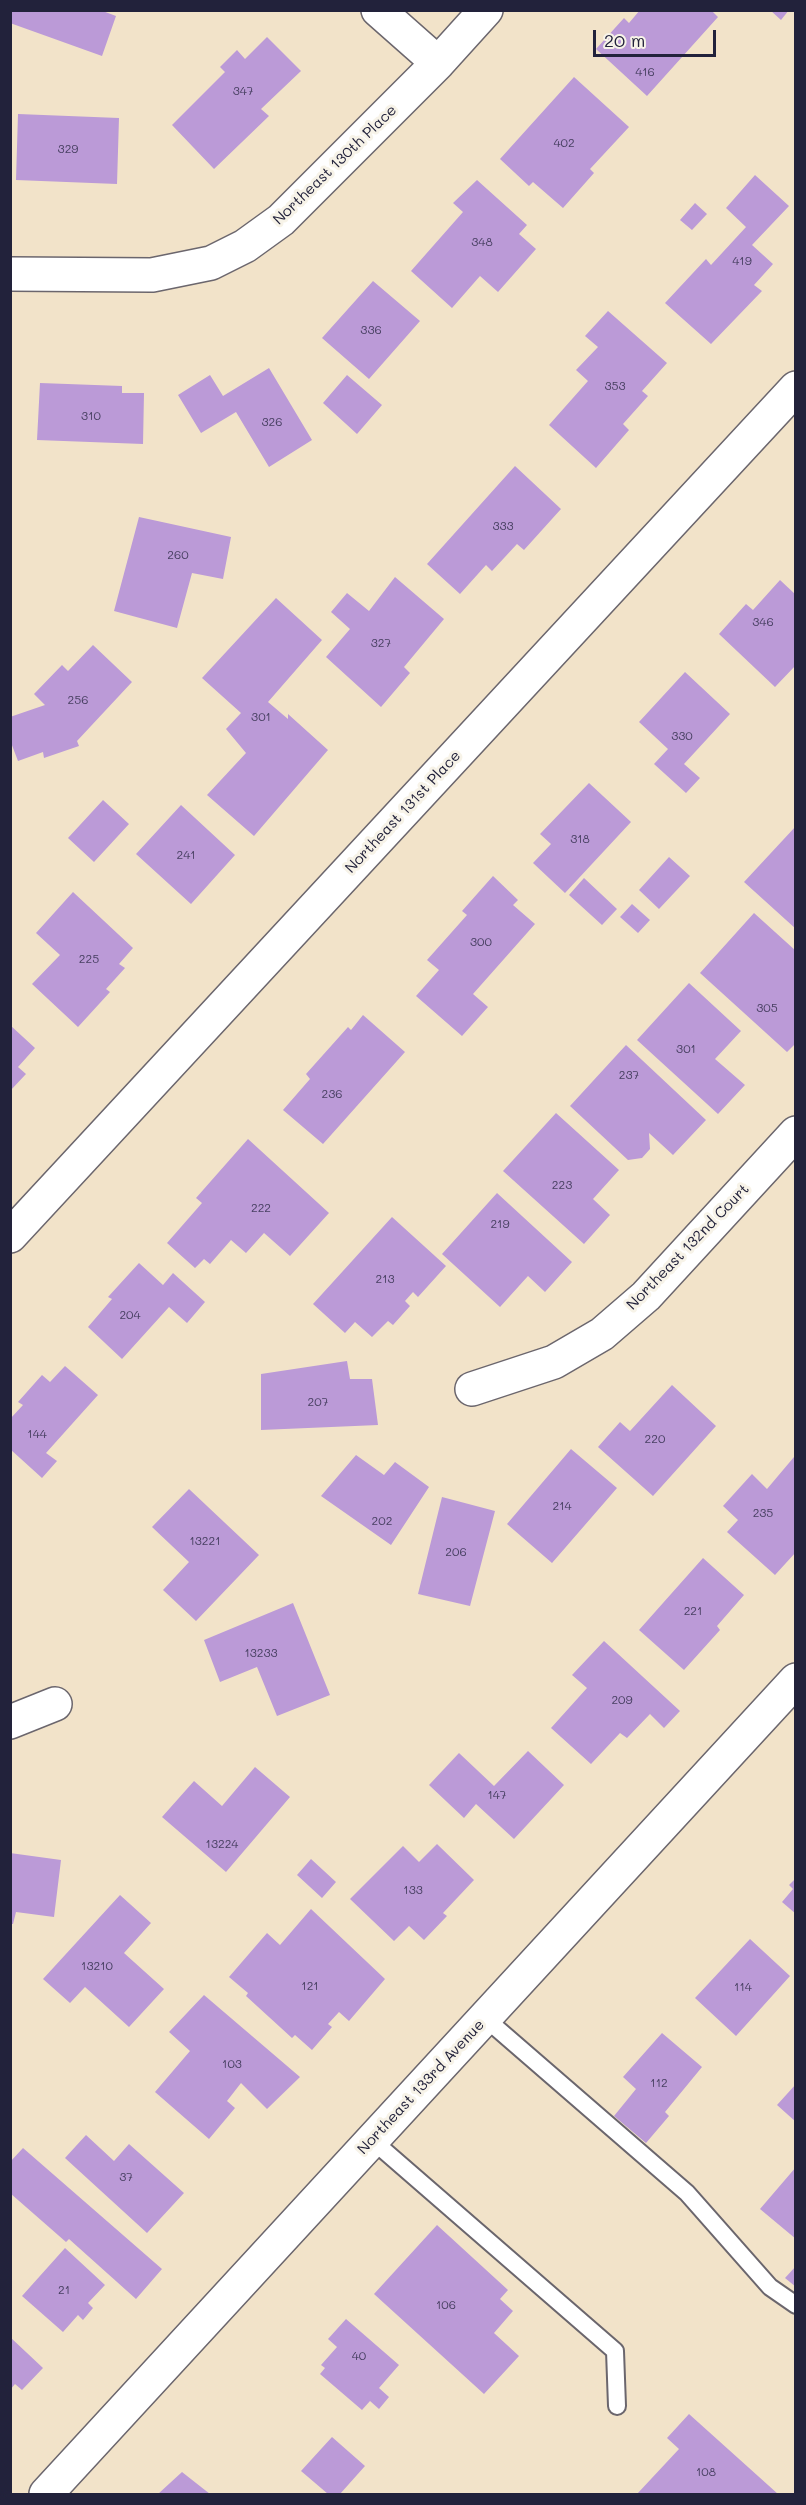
<!DOCTYPE html>
<html>
<head>
<meta charset="utf-8">
<style>
	body { margin:0 }
	#map { position:relative; width:806px; height:2505px; overflow:hidden; background:#f2e3c9; font-family:Mali,sans-serif }
	canvas { display:block }
	.frame { position:absolute; inset:0; border:12px solid #22223b; pointer-events:none }
	.scale { position:absolute; left:593px; top:30px; width:123px; height:27px; box-sizing:border-box; border:3px solid #22223b; border-top:0; padding-left:8px; font-size:18px; line-height:21px; white-space:nowrap; color:#22223b; -webkit-text-stroke:4px #f7f3e8; paint-order:stroke }
</style>
</head>
<body>
<div id="map">
<canvas width="806" height="2505"></canvas>
<div class="frame"></div>
<div class="scale">20 m</div>
</div>
<script>
const context = document.querySelector('canvas').getContext('2d');
context.lineJoin = 'round';
function fillPath(path, color) { context.fillStyle = color; context.fill(path, 'evenodd'); }
const poly = rows => new Path2D(rows.map(r => 'M' + r).join(''));
function stroke(path, color, width, dash) { context.strokeStyle = color; context.lineWidth = width; context.lineCap = dash ? 'butt' : 'round'; context.setLineDash(dash || []); context.stroke(path); }
function label(font, color, halo, rows, align = 'center') {
  context.font = font + ' Mali,sans-serif'; context.lineWidth = 6; context.setLineDash([]); context.textBaseline = 'middle'; context.strokeStyle = halo; context.fillStyle = color; for (const [text, x, y, turn = 0] of rows) {
    context.save(); context.translate(x, y); context.rotate((+turn || 0) * Math.PI / 180); context.textAlign = isNaN(turn) ? turn : align; if (halo) context.strokeText(text, 0, 0); context.fillText(text, 0, 0); context.restore();
  }
}
fillPath(poly([
	[10,10,100,10,116,16,102,56,10,23],
	[640,10,711,10,718,17,647,96,596,49,624,18,629,23],
	[770,10,789,10,781,20],
	[267,37,301,71,261,109,269,116,214,169,172,125,225,72,220,67,237,50,245,59],
	[574,77,629,127,590,169,594,173,563,208,533,182,529,186,500,159],
	[18,114,119,118,117,184,16,180],
	[755,175,789,206,752,245,773,264,754,285,762,291,711,344,665,303,706,259,711,265,746,227,726,208],
	[477,180,527,225,519,234,536,249,498,292,480,276,452,308,411,271,463,212,453,203],
	[695,203,707,214,692,230,680,220],
	[373,281,420,321,369,379,322,338],
	[608,311,667,363,642,391,648,396,623,424,629,430,596,468,549,425,588,381,576,370,598,347,585,336],
	[269,368,312,440,269,467,236,412,201,433,178,395,210,375,223,396],
	[347,375,382,405,357,434,323,403],
	[40,383,122,386,122,393,144,393,143,444,37,440],
	[515,466,561,509,524,550,517,544,492,571,486,565,460,594,427,564],
	[139,517,231,537,223,579,192,573,177,628,114,611],
	[395,577,444,619,404,667,410,673,381,707,326,657,350,629,331,612,347,593,369,611],
	[780,580,796,595,796,665,775,687,719,634,746,604,753,610],
	[276,598,322,640,268,702,288,719,288,714,328,750,254,836,207,795,246,753,226,729,241,713,202,678],
	[93,645,132,682,77,741,79,746,44,758,43,752,18,761,10,740,10,717,45,705,34,694,62,665,68,671],
	[685,672,730,714,684,764,700,778,686,793,654,764,668,749,639,722],
	[589,783,631,822,565,893,533,863,551,844,540,834],
	[103,800,129,824,94,862,68,838],
	[181,805,235,855,191,904,136,854],
	[796,826,796,929,744,882],
	[669,857,690,876,659,909,639,890],
	[493,876,518,900,513,905,535,924,473,994,488,1007,462,1036,416,996,439,970,427,960,467,915,462,911],
	[584,878,617,909,602,925,569,895],
	[73,892,133,948,119,964,125,968,106,989,110,992,78,1027,32,984,60,955,36,933],
	[632,904,650,920,638,933,620,917],
	[754,913,796,951,796,1043,787,1052,700,973],
	[689,983,741,1031,715,1059,745,1085,718,1114,637,1040],
	[363,1015,405,1052,323,1144,283,1110,310,1079,306,1074,348,1027,351,1030],
	[10,1025,35,1048,18,1067,26,1074,10,1091],
	[626,1045,706,1120,673,1155,649,1133,650,1149,642,1158,628,1160,570,1106],
	[556,1113,619,1170,593,1199,610,1215,584,1244,503,1171],
	[248,1139,329,1213,290,1256,264,1233,246,1253,231,1240,210,1264,204,1259,195,1268,167,1243,202,1203,196,1198],
	[497,1193,572,1262,545,1292,528,1276,500,1307,442,1254],
	[392,1217,446,1266,418,1297,413,1292,405,1301,410,1306,393,1325,388,1321,372,1337,355,1322,345,1333,313,1304],
	[139,1263,163,1285,173,1273,205,1302,187,1323,169,1307,122,1359,88,1327,112,1299,108,1297],
	[347,1361,350,1379,372,1379,378,1425,261,1430,261,1374],
	[65,1366,98,1395,46,1453,57,1461,42,1478,10,1449,10,1419,23,1405,18,1402,42,1375,50,1382],
	[672,1385,716,1426,653,1496,598,1447,620,1422,630,1431],
	[571,1449,617,1488,552,1563,507,1524],
	[356,1455,384,1475,395,1462,429,1487,391,1545,321,1496],
	[794,1457,796,1552,775,1575,727,1532,738,1520,723,1506,752,1474,767,1489],
	[189,1489,259,1555,196,1621,163,1590,189,1562,152,1527],
	[442,1497,495,1511,470,1606,418,1594],
	[703,1558,744,1595,717,1626,720,1630,684,1670,639,1630],
	[293,1603,330,1695,277,1716,257,1667,220,1682,204,1640],
	[604,1641,680,1711,664,1728,650,1714,627,1738,620,1733,591,1764,551,1728,587,1688,572,1675],
	[528,1751,564,1785,514,1839,476,1804,464,1818,429,1785,459,1753,494,1786],
	[255,1767,290,1797,226,1872,162,1817,194,1781,222,1806],
	[437,1844,474,1880,443,1913,447,1916,424,1940,409,1926,394,1941,350,1899,403,1846,419,1862],
	[10,1853,61,1860,54,1917,16,1912,13,1924,10,1924],
	[311,1859,336,1882,322,1898,297,1875],
	[796,1878,796,1914,782,1902,793,1889,789,1885],
	[120,1895,151,1923,124,1953,164,1989,129,2027,85,1987,70,2003,43,1979],
	[311,1909,385,1979,349,2021,339,2012,328,2024,332,2027,312,2050,295,2035,292,2038,246,1996,248,1993,229,1977,267,1933,280,1945],
	[750,1939,790,1976,736,2036,695,1998],
	[204,1995,300,2077,267,2109,241,2083,227,2101,235,2108,209,2139,155,2092,190,2051,169,2032],
	[662,2033,702,2067,665,2112,669,2116,646,2143,614,2116,636,2089,623,2077],
	[796,2084,796,2122,777,2105],
	[86,2135,114,2161,129,2144,184,2193,147,2233,65,2158],
	[23,2148,162,2269,136,2299,69,2239,66,2242,10,2193,10,2162],
	[796,2167,796,2239,760,2209],
	[437,2225,508,2290,500,2299,513,2311,494,2333,519,2356,484,2394,374,2294],
	[65,2248,105,2285,88,2303,93,2308,83,2320,78,2315,63,2332,22,2296],
	[796,2266,796,2287,785,2278],
	[346,2319,399,2365,379,2388,389,2397,379,2409,370,2401,362,2410,320,2374,325,2368,321,2365,337,2347,328,2339],
	[10,2337,43,2368,22,2390,15,2384,10,2390],
	[689,2414,778,2494,637,2494,679,2449,667,2438],
	[332,2437,365,2466,340,2494,328,2494,301,2471],
	[182,2472,210,2494,158,2494]
]), '#bb9ad7');
const service = poly([
	[485,2018,687,2193,770,2287,796,2305],
	[372,2140,615,2351,617,2406]
]);
const minor = poly([
	[378,10,438,63],
	[10,274,152,275,211,263,245,246,281,220,438,63,486,10],
	[10,1236,796,388],
	[472,1389,554,1362,602,1334,646,1296,796,1133],
	[10,1722,55,1704],
	[46,2494,796,1680]
]);
stroke(service, '#6b666d', 20);
stroke(minor, '#6b666d', 36);
stroke(service, '#fff', 16);
stroke(minor, '#fff', 33);
label('12px', '#484062', null, [
	["416",645,72],
	["347",243,91],
	["402",564,143],
	["329",68,149],
	["348",482,242],
	["419",742,261],
	["336",371,330],
	["353",615,386],
	["310",91,416],
	["326",272,422],
	["333",503,526],
	["260",178,555],
	["346",763,622],
	["327",381,643],
	["256",78,700],
	["301",261,717],
	["330",682,736],
	["318",580,839],
	["241",186,855],
	["300",481,942],
	["225",89,959],
	["305",767,1008],
	["301",686,1049],
	["237",629,1075],
	["236",332,1094],
	["223",562,1185],
	["222",261,1208],
	["219",500,1224],
	["213",385,1279],
	["204",130,1315],
	["207",318,1402],
	["144",37,1434],
	["220",655,1439],
	["214",562,1506],
	["235",763,1513],
	["202",382,1521],
	["13221",205,1541],
	["206",456,1552],
	["221",693,1611],
	["13233",261,1653],
	["209",622,1700],
	["147",497,1795],
	["13224",222,1844],
	["133",413,1890],
	["13210",97,1966],
	["121",310,1986],
	["114",743,1987],
	["103",232,2064],
	["112",659,2083],
	["37",126,2177],
	["21",64,2290],
	["106",446,2305],
	["40",359,2356],
	["108",706,2472]
]);
label('15px', '#22223b', '#f7f3e8', [
	["Northeast 130th Place",335,165,-44],
	["Northeast 131st Place",403,812,-47],
	["Northeast 132nd Court",688,1247,-46],
	["Northeast 133rd Avenue",421,2087,-47]
]);
</script>
</body>
</html>
